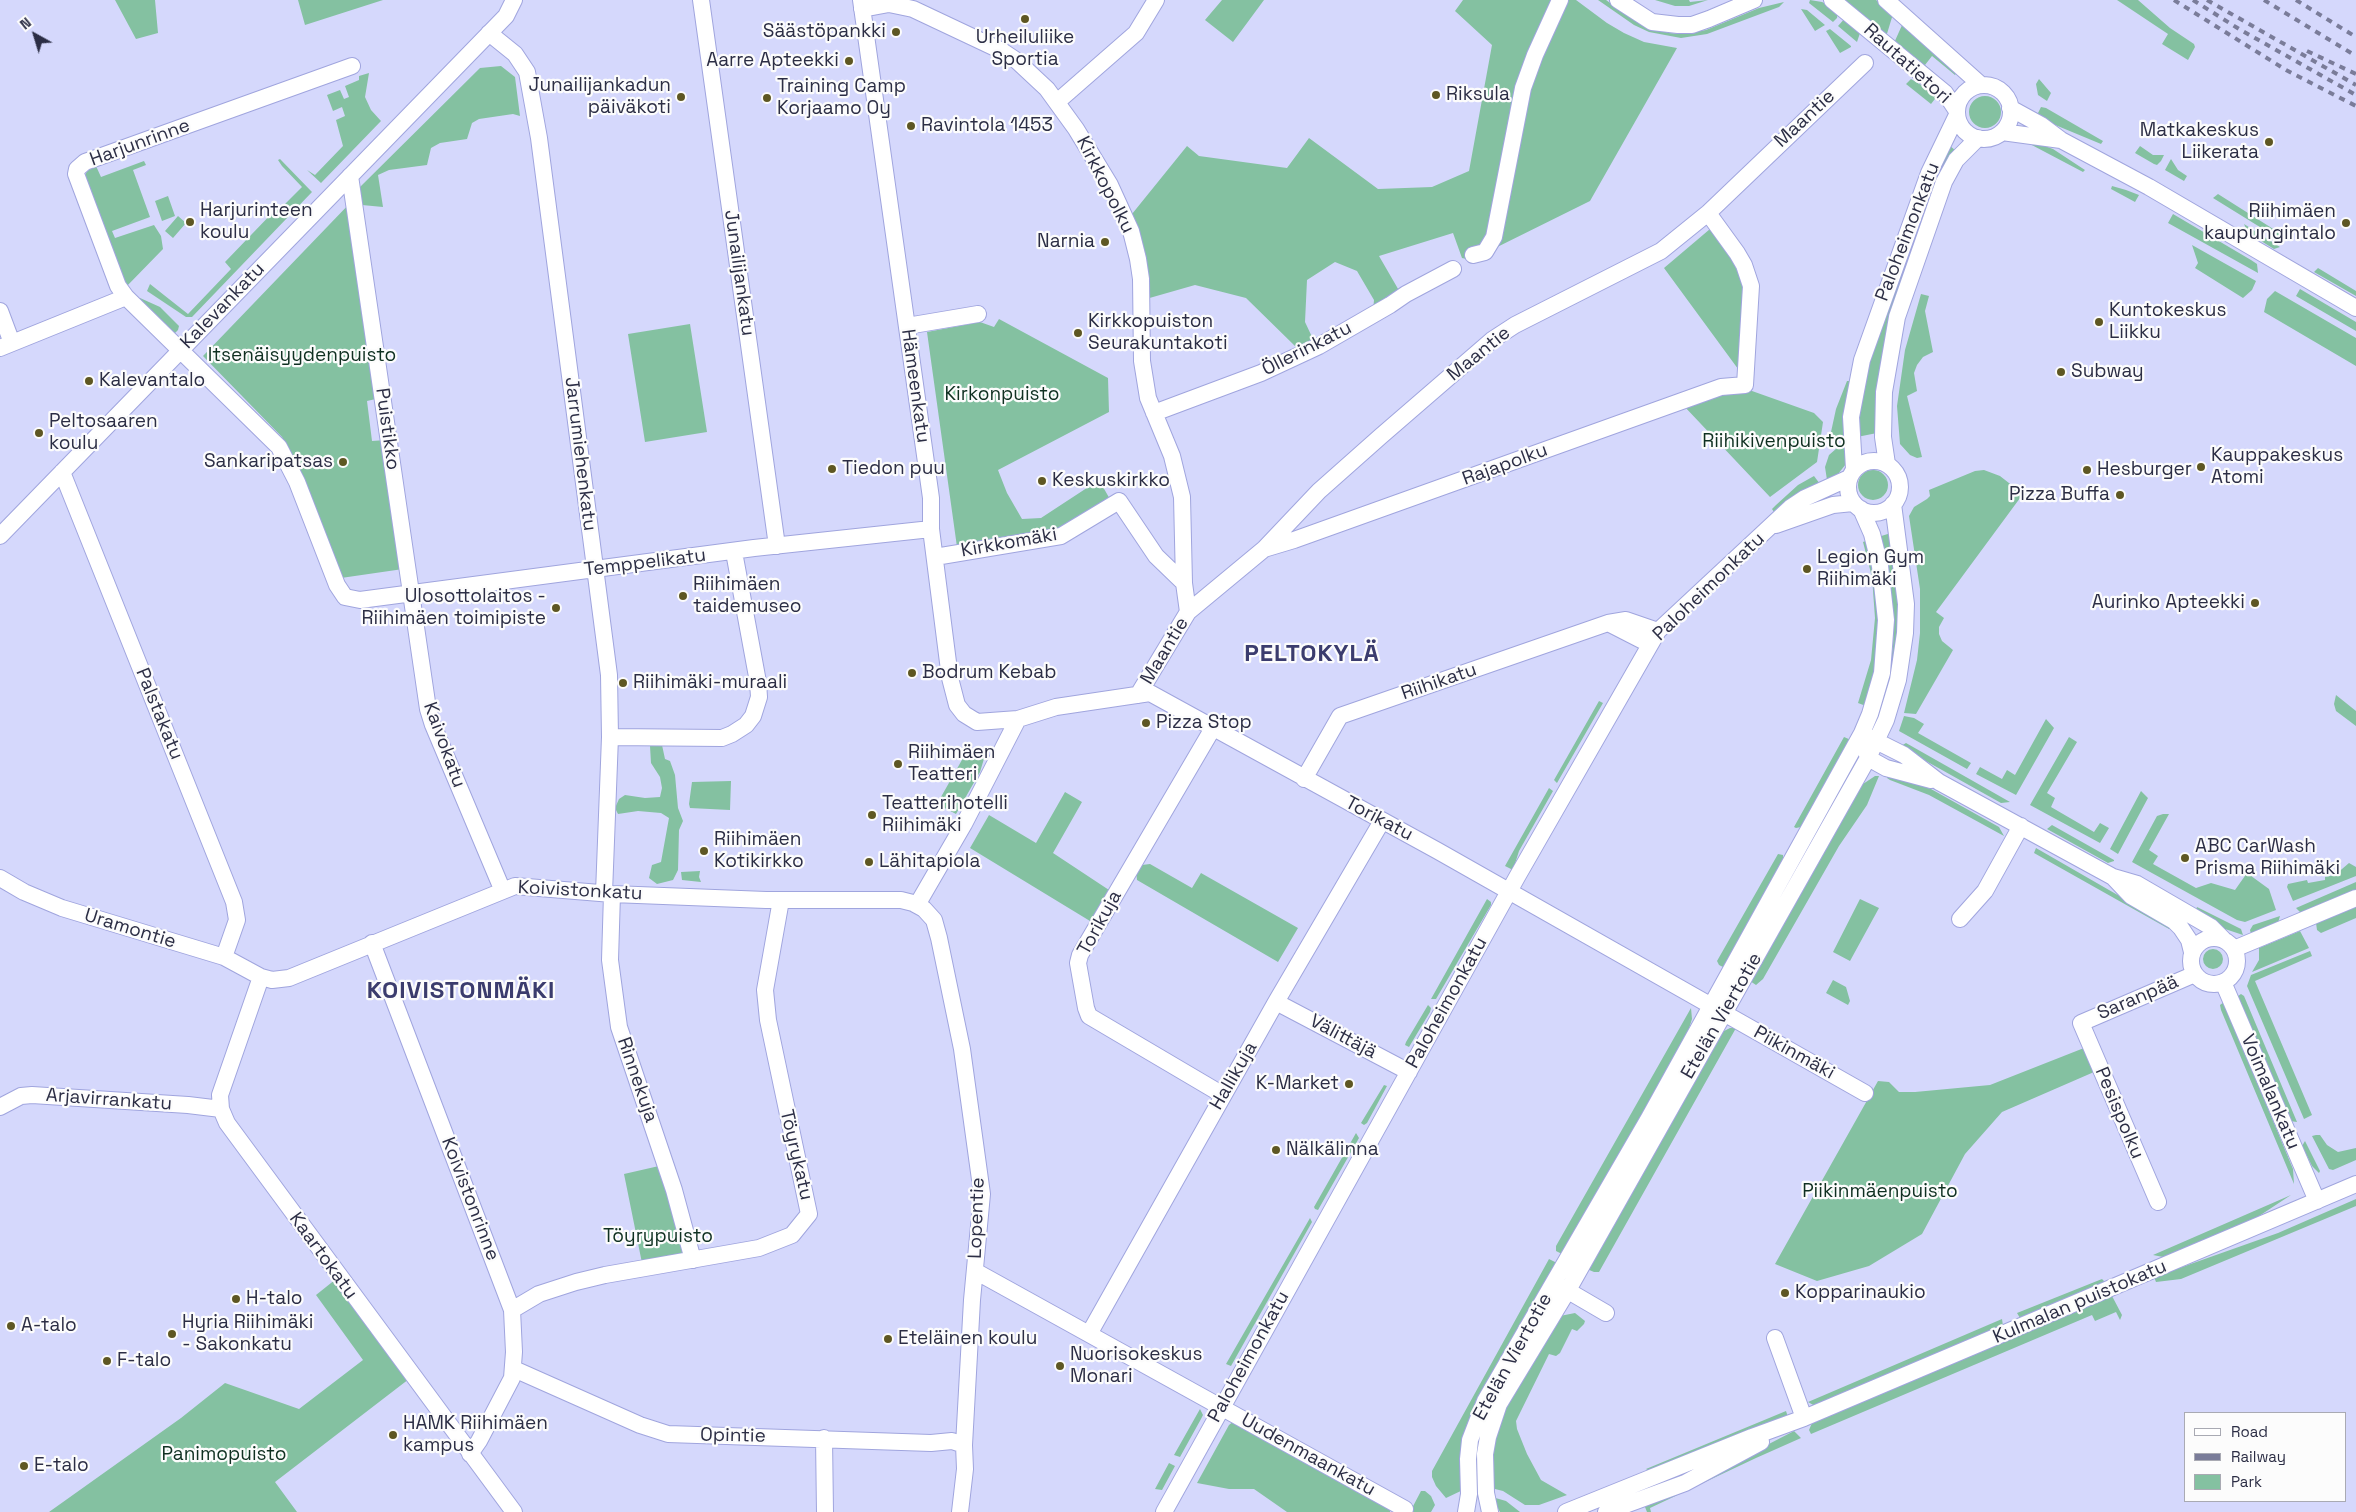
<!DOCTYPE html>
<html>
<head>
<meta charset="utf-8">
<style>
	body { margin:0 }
	#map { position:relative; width:2356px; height:1512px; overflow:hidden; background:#d5d8fc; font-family:"Space Grotesk",sans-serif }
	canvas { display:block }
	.legend { position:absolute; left:2184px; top:1412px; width:162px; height:90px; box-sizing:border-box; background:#fcfcfc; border:1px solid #a9aab3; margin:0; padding:6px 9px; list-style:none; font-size:15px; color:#2c2e45 }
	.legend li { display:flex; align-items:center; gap:10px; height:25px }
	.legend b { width:25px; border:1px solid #a9aab3 }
	.north { position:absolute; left:10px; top:10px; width:50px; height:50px; -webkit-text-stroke:4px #fcfcfc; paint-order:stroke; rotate:321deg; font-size:14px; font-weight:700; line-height:20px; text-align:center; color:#2c2e45 }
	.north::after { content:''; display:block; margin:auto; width:18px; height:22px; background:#2c2e45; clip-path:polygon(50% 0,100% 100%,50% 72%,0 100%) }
</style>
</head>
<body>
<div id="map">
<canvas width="2356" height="1512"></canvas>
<ul class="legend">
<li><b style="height:6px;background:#fff"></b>Road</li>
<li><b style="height:6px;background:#7a7c99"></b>Railway</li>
<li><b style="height:14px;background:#84c1a1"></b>Park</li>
</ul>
<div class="north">N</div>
</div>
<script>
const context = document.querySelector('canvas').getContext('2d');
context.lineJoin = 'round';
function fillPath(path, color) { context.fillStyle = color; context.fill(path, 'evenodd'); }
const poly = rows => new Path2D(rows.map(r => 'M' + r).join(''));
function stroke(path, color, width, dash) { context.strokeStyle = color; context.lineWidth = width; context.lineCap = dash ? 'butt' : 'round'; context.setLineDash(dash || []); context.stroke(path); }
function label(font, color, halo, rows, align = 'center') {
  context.font = font + ' "Space Grotesk",sans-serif'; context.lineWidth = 4.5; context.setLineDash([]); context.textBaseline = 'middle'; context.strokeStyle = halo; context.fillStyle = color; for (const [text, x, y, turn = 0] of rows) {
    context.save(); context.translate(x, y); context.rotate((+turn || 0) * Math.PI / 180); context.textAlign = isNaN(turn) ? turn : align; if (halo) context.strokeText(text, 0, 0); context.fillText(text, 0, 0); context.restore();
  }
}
fillPath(poly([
	[115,0,155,0,158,33,136,39],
	[298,0,383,0,305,25],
	[1222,0,1264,0,1233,42,1205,20],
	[1463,0,1576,0,1607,23,1624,33,1644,42,1677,48,1590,201,1471,260,1462,258,1453,233,1379,256,1401,294,1373,311,1374,300,1357,271,1335,262,1307,280,1305,322,1313,339,1296,347,1246,298,1195,285,1146,299,1132,214,1187,146,1199,156,1287,168,1309,138,1378,189,1432,187,1469,171,1492,45,1455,11],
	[1598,0,1606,0,1641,25,1669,33,1681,34,1706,30,1759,8,1784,2,1779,7,1707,34,1681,38,1649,32,1634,25],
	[1655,0,1689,0,1690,2,1708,0,1689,6,1675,6],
	[1810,0,1822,2,1831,6,1838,11,1837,18,1833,22,1809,3],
	[1844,0,1876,0,1893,14,1886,37],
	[2117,0,2138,0,2170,28,2194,44,2195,47,2188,60,2162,44,2168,34],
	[1801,9,1807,10,1825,25,1815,31],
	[1846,17,1861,30,1857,42,1838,26],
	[1903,23,1958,71,1955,75,1932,56,1925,65,1947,84,1945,86,1894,43],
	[1830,29,1851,46,1851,47,1840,53,1826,31],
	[501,66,515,77,520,116,513,114,479,119,472,123,467,139,440,143,431,148,427,165,389,170,378,175,383,207,362,205,360,187,480,68],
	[369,73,365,97,371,110,381,121,321,183,307,170,315,175,343,146,336,120,345,116,342,107,333,111,327,95,340,90,344,99,349,97,345,86,359,80,359,76],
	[1911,79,1938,95,1931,104,1906,84],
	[2039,79,2051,93,2047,101,2038,95,2036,84],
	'1969 112a16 16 0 1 1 32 0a16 16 0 1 1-32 0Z',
	[2041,107,2046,108,2103,141,2101,144,2036,117],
	[2028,143,2039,144,2053,149,2085,170,2083,172],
	[1948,144,1957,152,1896,301,1877,433,1857,437,1857,405,1866,360],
	[2140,146,2153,155,2164,155,2161,161,2157,165,2154,164,2135,153],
	[280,159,312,192,192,317,186,317,147,291,150,284,188,314,231,269,225,262,277,208,279,210,302,187,282,166,278,160],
	[2171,159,2178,170,2187,176,2184,181,2165,170],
	[144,161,146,165,133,170,150,217,112,231,115,238,154,225,161,236,163,249,126,287,84,178,87,171,96,166,101,177],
	[2112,186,2126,190,2139,195,2135,202,2111,189],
	[2218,194,2278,232,2281,237,2276,237,2213,198],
	[168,196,175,216,162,221,155,201],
	[353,200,380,398,367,401,372,441,386,440,403,569,341,578,307,485,282,437,203,356],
	[2173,214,2251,260,2257,264,2258,273,2168,223],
	[178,216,186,223,173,238,165,231],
	[2244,224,2280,247,2274,249,2248,233],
	[1710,229,1730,255,1743,284,1741,373,1664,268],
	[2192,245,2256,281,2252,290,2243,298,2195,268,2198,263],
	[2318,268,2356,291,2356,296,2314,272],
	[2300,289,2356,322,2356,331,2296,296],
	[2275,291,2356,338,2356,366,2264,312,2267,299],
	[1921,294,1929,296,1925,311,1933,352,1923,357,1917,365,1914,373,1917,391,1907,396,1922,457,1917,458,1910,455,1900,444,1897,406,1905,350],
	[140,298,160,307,179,326,178,330,175,333,172,332,138,300],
	[999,319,1108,378,1109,412,998,470,1007,493,1022,519,1041,518,1099,480,1111,501,1060,532,957,547,927,332,980,322,994,327],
	[690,324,707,432,645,442,628,334],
	[1847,381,1850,381,1847,440,1835,437,1831,432,1836,409],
	[1732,389,1752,391,1814,413,1823,422,1817,462,1770,497,1683,405],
	[1847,446,1846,464,1838,474,1827,480,1825,467,1829,455,1837,448],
	'1858 485a15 15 0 1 1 30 0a15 15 0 1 1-30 0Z',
	[1984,470,2000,476,2023,494,1936,612,1944,618,1939,627,1939,634,1942,641,1953,650,1916,714,1904,713,1917,660,1920,633,1920,589,1909,516,1914,507,1927,499,1930,496,1929,490,1975,471],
	[1814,476,1820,484,1774,512,1772,509,1776,505,1798,485],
	[1891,533,1901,612,1892,681,1888,681,1893,647,1894,613,1878,537],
	[1868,540,1880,599,1878,661,1866,706,1858,703,1871,660,1875,618,1872,577,1863,542],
	[2336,695,2356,711,2356,726,2336,711,2334,704],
	[1599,701,1603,703,1557,783,1554,780],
	[1904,716,1914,718,1924,724,1918,733,1971,763,1967,769,1899,731],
	[2046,719,2054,728,2016,795,1976,774,1980,767,2002,779,2007,770,2015,775],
	[1844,737,1851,740,1801,827,1796,828,1794,827],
	[2069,737,2077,742,2047,793,2055,798,2051,807,2094,832,2100,823,2109,828,2100,843,2030,805],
	[1906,743,1966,777,2010,802,2001,803,1908,751,1901,746],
	[662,745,665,759,670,761,675,775,678,808,683,821,679,830,678,870,673,880,657,884,649,878,652,865,661,862,669,818,661,813,638,811,618,814,615,808,619,799,625,795,645,798,660,797,662,788,660,777,651,763,650,746],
	[967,751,986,752,980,772,956,814,937,804],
	[1888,775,1931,789,1999,827,2004,836,1929,795,1890,780,1887,778],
	[1875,776,1879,776,1867,805,1839,846,1763,979,1756,985,1750,981,1860,786],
	[731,781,730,810,690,808,689,804,692,782],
	[1549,788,1553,791,1519,851,1513,870,1505,866],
	[2141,791,2148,798,2118,854,2110,849],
	[1065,792,1082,802,1053,853,1109,890,1090,921,970,848,989,815,1036,843],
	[2163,814,2169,814,2149,850,2158,856,2153,864,2196,888,2211,883,2235,890,2247,873,2269,889,2276,910,2245,922,2237,920,2132,862,2157,816],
	[2052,825,2114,860,2114,861,2108,863,2047,829],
	[2036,848,2175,928,2169,929,2034,853],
	[1778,854,1783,855,1783,865,1725,968,1719,965,1717,961],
	[2349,863,2356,867,2356,876,2293,901,2287,887,2288,884,2307,880,2308,883,2325,880,2325,877,2335,875],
	[1150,864,1192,888,1201,873,1298,928,1278,962,1137,880,1136,871,1142,865],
	[700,871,699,877,701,882,682,880,681,872],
	[2356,882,2356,891,2301,913,2296,908],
	[1487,899,1491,902,1491,905,1436,999,1431,999],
	[1860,899,1879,908,1850,961,1833,952],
	[2356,906,2356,918,2321,933,2317,930,2316,923],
	[2197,907,2241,929,2243,935,2225,929,2195,912],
	[2280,916,2278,923,2251,934,2250,930,2253,925],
	[2300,931,2309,948,2252,972,2259,960,2259,948],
	'2203 959a10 10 0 1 1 20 0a10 10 0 1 1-20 0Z',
	[2310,951,2312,956,2255,981,2312,1115,2304,1119,2247,986,2251,975],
	[1833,980,1846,987,1850,1001,1848,1005,1826,993],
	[2241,994,2244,996,2297,1122,2290,1121,2241,1005,2238,996],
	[2224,1002,2293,1169,2294,1184,2221,1010,2220,1005],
	[1428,1005,1431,1008,1430,1012,1409,1047,1405,1045,1406,1042],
	[1691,1008,1692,1019,1686,1038,1562,1254,1556,1251,1556,1246],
	[1730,1028,1736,1028,1599,1272,1594,1272,1587,1269,1720,1033],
	[2084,1048,2094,1072,2002,1112,1965,1154,1922,1234,1869,1266,1817,1281,1775,1264,1878,1081,1889,1082,1899,1092,1915,1092,1990,1085],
	[1384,1085,1387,1086,1367,1123,1364,1125,1361,1123],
	[1356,1133,1359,1138,1318,1210,1315,1209,1314,1207],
	[2316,1135,2320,1135,2327,1145,2338,1152,2356,1148,2356,1160,2333,1170,2329,1169,2312,1136],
	[2305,1141,2320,1171,2319,1173,2312,1166,2302,1146],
	[659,1166,683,1252,681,1255,642,1263,624,1174],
	[2291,1195,2256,1218,2163,1257,2153,1255],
	[2356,1199,2356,1206,2181,1279,2156,1282,2154,1277,2278,1233],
	[1310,1218,1312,1222,1231,1366,1226,1364],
	[1549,1259,1559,1264,1480,1401,1465,1489,1446,1498,1436,1486,1432,1477,1432,1471],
	[336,1279,409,1379,275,1482,297,1512,49,1512,181,1418,225,1383,299,1409,363,1360,316,1295],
	[2102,1279,2105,1282,2020,1318,2017,1313],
	[2112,1296,2122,1315,2120,1320,2116,1312,2095,1321,2092,1315,1811,1434,1809,1430,1812,1423],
	[1575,1313,1585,1321,1584,1324,1577,1331,1572,1329,1560,1353,1556,1356,1549,1354,1516,1421,1517,1429,1527,1454,1541,1480,1567,1495,1539,1505,1525,1505,1503,1491,1491,1488,1494,1428,1560,1316],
	[2002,1319,2003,1326,1815,1406,1808,1402],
	[1200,1409,1203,1415,1201,1419,1180,1457,1174,1455],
	[1786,1411,1788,1417,1650,1472,1646,1469],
	[1234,1421,1390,1509,1390,1512,1287,1512,1254,1489,1229,1489,1197,1483,1229,1425],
	[1794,1431,1801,1438,1756,1458,1650,1508,1651,1512,1647,1512,1645,1507,1648,1502,1738,1460],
	[1169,1463,1175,1466,1162,1490,1155,1489],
	[1421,1491,1425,1491,1431,1496,1435,1505,1431,1512,1410,1512],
	[1492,1497,1506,1501,1520,1512,1500,1512]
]), '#84c1a1');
const minor = poly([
	[701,0,777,546],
	[861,0,931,498,931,529,950,678,957,705,964,714,977,722,1018,719,1056,707,1150,693,1438,851,1865,1093],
	[1618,0,1652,22,1678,25,1692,25,1709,19,1754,0],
	[1832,0,1945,93,1957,111],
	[1886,0,1981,85],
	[862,9,889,4,913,9,1002,51,1017,61,1047,89,1076,129,1110,185,1131,231,1138,259,1141,279,1142,361,1148,398,1172,456,1182,497,1184,583,1188,612],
	[489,33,515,54,527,72,539,138,609,675,610,737,604,893],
	[352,66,85,162,77,169,76,174,118,286,126,297,279,447,297,482,337,585,345,597,360,600,754,548,931,529],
	'1957 112a27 27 0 1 1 54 0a27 27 0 1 1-54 0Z',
	[1057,102,1136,33,1156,0],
	[2010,108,2041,125,2061,140,2149,187,2356,308],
	[2002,132,2061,140],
	[350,176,428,709,433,725,502,889],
	[1473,255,1485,252,1494,237,1523,88,1535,55,1560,0],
	[0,311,12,343],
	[907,326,978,314],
	[0,348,126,297],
	[1154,413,1261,373,1319,346,1390,305,1406,294,1453,269],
	'1848 487a26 26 0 1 1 52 0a26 26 0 1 1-52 0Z',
	[1887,464,1883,437,1884,392,1897,317,1944,182,1956,160,1978,138],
	[1854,469,1851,417,1862,360,1929,173,1957,115],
	[62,472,234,902,237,920,224,957],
	[1776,525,1833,505,1853,503],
	[0,536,506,16,514,0],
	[1264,549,1294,540,1721,387,1745,385,1751,286,1744,265,1737,253,1708,213],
	[935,557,1061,536,1119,501,1156,556,1184,583],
	[1608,623,1649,644],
	[1138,695,1188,612,1264,549,1319,491,1381,436,1492,340,1515,325,1661,251,1708,213,1865,63],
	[1213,728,1080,955,1078,963,1086,1008,1089,1016,1223,1095],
	[1866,736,1904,755,1939,782,2113,877,2137,884,2211,927,2223,939],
	[610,737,722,738,732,734,746,725,753,716,759,697,758,682,734,552],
	[1865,748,1868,758,1886,768,1931,780],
	[1304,779,1340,716,1608,623,1626,620,1658,631],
	[2113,877,2131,896,2174,921,2181,928,2189,940,2192,952],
	[0,878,24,892,62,908,224,957,261,977,272,980,289,978,515,886,612,894,766,900,901,900,913,903,924,909,934,920,939,938,962,1049,982,1194,972,1300,964,1445,965,1469,960,1512],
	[612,894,610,960,619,1027,674,1190,693,1260],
	[917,905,964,824,1018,719],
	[1960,919,1985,891,2021,826],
	'2191 961a23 23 0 1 1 46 0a23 23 0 1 1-46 0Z',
	[372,943,512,1310,514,1352,512,1378,479,1441,470,1454],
	[2234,949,2356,898],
	[261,977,220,1095,221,1109,227,1123,514,1512],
	[2223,982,2317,1201],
	[1276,1002,1409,1072],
	[0,1107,21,1096,32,1095,188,1105,221,1109],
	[2158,1202,2081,1023,2195,974],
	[975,1271,1405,1509],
	[1558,1285,1606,1313],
	[512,1310,539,1294,576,1282,605,1275,759,1248,792,1235,809,1214,768,1020,765,990,781,900],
	[1089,1334,1276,1002,1382,821],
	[1775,1338,1804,1418],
	[514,1369,640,1425,668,1434,931,1443,952,1441,964,1445],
	[824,1438,825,1512],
	[1164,1512,1517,877,1658,631,1790,508,1805,498,1849,478],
	[1466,1512,1469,1494,1468,1459,1470,1440,1485,1401,1649,1118,1862,733,1870,714,1882,673,1886,620,1880,566,1872,534,1861,509],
	[1490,1512,1486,1493,1485,1454,1488,1437,1499,1404,1568,1290,1868,758,1886,720,1898,680,1905,633,1906,604,1893,504],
	[1566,1512,1752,1437,1804,1418,2356,1184],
	[1606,1512,1685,1483,1761,1442]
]);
stroke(minor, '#a0a5de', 18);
stroke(minor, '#fff', 16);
stroke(poly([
	[2174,0,2286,70,2356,106],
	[2193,0,2239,29,2356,95],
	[2207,0,2356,85],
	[2264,0,2356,56],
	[2296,0,2356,37],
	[2307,51,2356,74]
]), '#7a7c99', 4, [6, 6]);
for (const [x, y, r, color] of [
	[1025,19,5,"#5e5723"],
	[896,32,5,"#5e5723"],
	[849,61,5,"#5e5723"],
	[1436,95,5,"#5e5723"],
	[681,97,5,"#5e5723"],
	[767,98,5,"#5e5723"],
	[911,126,5,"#5e5723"],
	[2269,142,5,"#5e5723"],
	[190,222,5,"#5e5723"],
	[2346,223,5,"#5e5723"],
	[1105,242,5,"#5e5723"],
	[2099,322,5,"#5e5723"],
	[1078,333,5,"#5e5723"],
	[2061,372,5,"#5e5723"],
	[89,381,5,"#5e5723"],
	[39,433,5,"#5e5723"],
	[343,462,5,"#5e5723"],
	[2201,467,5,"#5e5723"],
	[832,469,5,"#5e5723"],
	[2087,470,5,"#5e5723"],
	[1042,481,5,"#5e5723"],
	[2120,495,5,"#5e5723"],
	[1807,569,5,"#5e5723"],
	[683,596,5,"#5e5723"],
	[2255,603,5,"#5e5723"],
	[556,608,5,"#5e5723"],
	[912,673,5,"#5e5723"],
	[623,683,5,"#5e5723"],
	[1146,723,5,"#5e5723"],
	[898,764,5,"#5e5723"],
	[872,815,5,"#5e5723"],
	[704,851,5,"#5e5723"],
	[2185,858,5,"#5e5723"],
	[869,862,5,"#5e5723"],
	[1349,1084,5,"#5e5723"],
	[1276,1150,5,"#5e5723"],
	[1785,1293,5,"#5e5723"],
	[236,1299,5,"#5e5723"],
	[11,1326,5,"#5e5723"],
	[172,1334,5,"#5e5723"],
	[888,1339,5,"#5e5723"],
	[107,1361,5,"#5e5723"],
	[1060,1366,5,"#5e5723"],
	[393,1435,5,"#5e5723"],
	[24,1466,5,"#5e5723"]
]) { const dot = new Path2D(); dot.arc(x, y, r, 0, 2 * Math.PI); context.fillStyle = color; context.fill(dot); stroke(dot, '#fcfcfc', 2); }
label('19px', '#2c2e45', '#fcfcfc', [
	["Säästöpankki",886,32,"right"],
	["Urheiluliike",1025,38,"center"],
	["Sportia",1025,60,"center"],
	["Aarre Apteekki",839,61,"right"],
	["Junailijankadun",671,86,"right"],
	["päiväkoti",671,108,"right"],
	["Training Camp",777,87],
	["Korjaamo Oy",777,109],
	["Riksula",1446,95],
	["Ravintola 1453",921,126],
	["Matkakeskus",2259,131,"right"],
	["Liikerata",2259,153,"right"],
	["Harjurinteen",200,211],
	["koulu",200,233],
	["Riihimäen",2336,212,"right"],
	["kaupungintalo",2336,234,"right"],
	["Narnia",1095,242,"right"],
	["Kuntokeskus",2109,311],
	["Liikku",2109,333],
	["Kirkkopuiston",1088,322],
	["Seurakuntakoti",1088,344],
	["Subway",2071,372],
	["Kalevantalo",99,381],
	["Peltosaaren",49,422],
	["koulu",49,444],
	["Kauppakeskus",2211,456],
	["Atomi",2211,478],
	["Sankaripatsas",333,462,"right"],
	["Tiedon puu",842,469],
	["Hesburger",2097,470],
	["Keskuskirkko",1052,481],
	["Pizza Buffa",2110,495,"right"],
	["Legion Gym",1817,558],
	["Riihimäki",1817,580],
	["Riihimäen",693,585],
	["taidemuseo",693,607],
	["Ulosottolaitos -",546,597,"right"],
	["Riihimäen toimipiste",546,619,"right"],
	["Aurinko Apteekki",2245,603,"right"],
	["Bodrum Kebab",922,673],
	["Riihimäki-muraali",633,683],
	["Pizza Stop",1156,723],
	["Riihimäen",908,753],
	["Teatteri",908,775],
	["Teatterihotelli",882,804],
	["Riihimäki",882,826],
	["Riihimäen",714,840],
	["Kotikirkko",714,862],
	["ABC CarWash",2195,847],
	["Prisma Riihimäki",2195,869],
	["Lähitapiola",879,862],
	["K-Market",1339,1084,"right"],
	["Nälkälinna",1286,1150],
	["Kopparinaukio",1795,1293],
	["H-talo",246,1299],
	["Hyria Riihimäki",182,1323],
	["- Sakonkatu",182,1345],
	["A-talo",21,1326],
	["Eteläinen koulu",898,1339],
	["Nuorisokeskus",1070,1355],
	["Monari",1070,1377],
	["F-talo",117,1361],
	["HAMK Riihimäen",403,1424],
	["kampus",403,1446],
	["E-talo",34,1466]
], 'left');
label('19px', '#2c2e45', '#fcfcfc', [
	["Rautatietori",1907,64,42],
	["Maantie",1805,119,-43],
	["Harjunrinne",140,143,-20],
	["Kirkkopolku",1105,185,63],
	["Paloheimonkatu",1908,232,-69],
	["Junailijankatu",739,273,82],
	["Kalevankatu",223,306,-46],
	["Öllerinkatu",1307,349,-27],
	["Maantie",1479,354,-39],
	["Hämeenkatu",915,386,82],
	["Puistikko",387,429,82],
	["Jarrumiehenkatu",580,454,83],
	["Rajapolku",1505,465,-20],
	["Kirkkomäki",1009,543,-10],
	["Temppelikatu",645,563,-7],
	["Paloheimonkatu",1709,587,-44],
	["Maantie",1165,651,-59],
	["Riihikatu",1439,682,-19],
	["Palstakatu",159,714,68],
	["Kaivokatu",444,745,70],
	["Torikatu",1379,819,28],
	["Koivistonkatu",580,891,3],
	["Torikuja",1100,923,-61],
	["Uramontie",130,929,17],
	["Saranpää",2138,998,-23],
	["Paloheimonkatu",1447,1003,-61],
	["Etelän Viertotie",1722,1016,-60],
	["Välittäjä",1343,1037,28],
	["Piikinmäki",1794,1053,29],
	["Hallikuja",1234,1076,-60],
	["Rinnekuja",637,1080,71],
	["Voimalankatu",2270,1092,67],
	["Arjavirrankatu",109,1100,4],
	["Pesispolku",2119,1113,67],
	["Töyrykatu",796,1155,77],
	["Koivistonrinne",470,1199,69],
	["Lopentie",977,1218,-88],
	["Kaartokatu",323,1256,54],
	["Kulmalan puistokatu",2080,1302,-23],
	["Paloheimonkatu",1249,1357,-61],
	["Etelän Viertotie",1513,1357,-61],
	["Opintie",733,1436,1],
	["Uudenmaankatu",1308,1455,29]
]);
label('19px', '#0f3021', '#fcfcfc', [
	["Itsenäisyydenpuisto",302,356],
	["Kirkonpuisto",1002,395],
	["Riihikivenpuisto",1774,442],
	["Piikinmäenpuisto",1880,1192],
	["Töyrypuisto",658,1237],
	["Panimopuisto",224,1455]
]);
context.letterSpacing = '1px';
label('bold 24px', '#3b3c6e', '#fcfcfc', [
	["PELTOKYLÄ",1312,654],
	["KOIVISTONMÄKI",461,991]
]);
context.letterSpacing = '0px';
</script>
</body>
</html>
